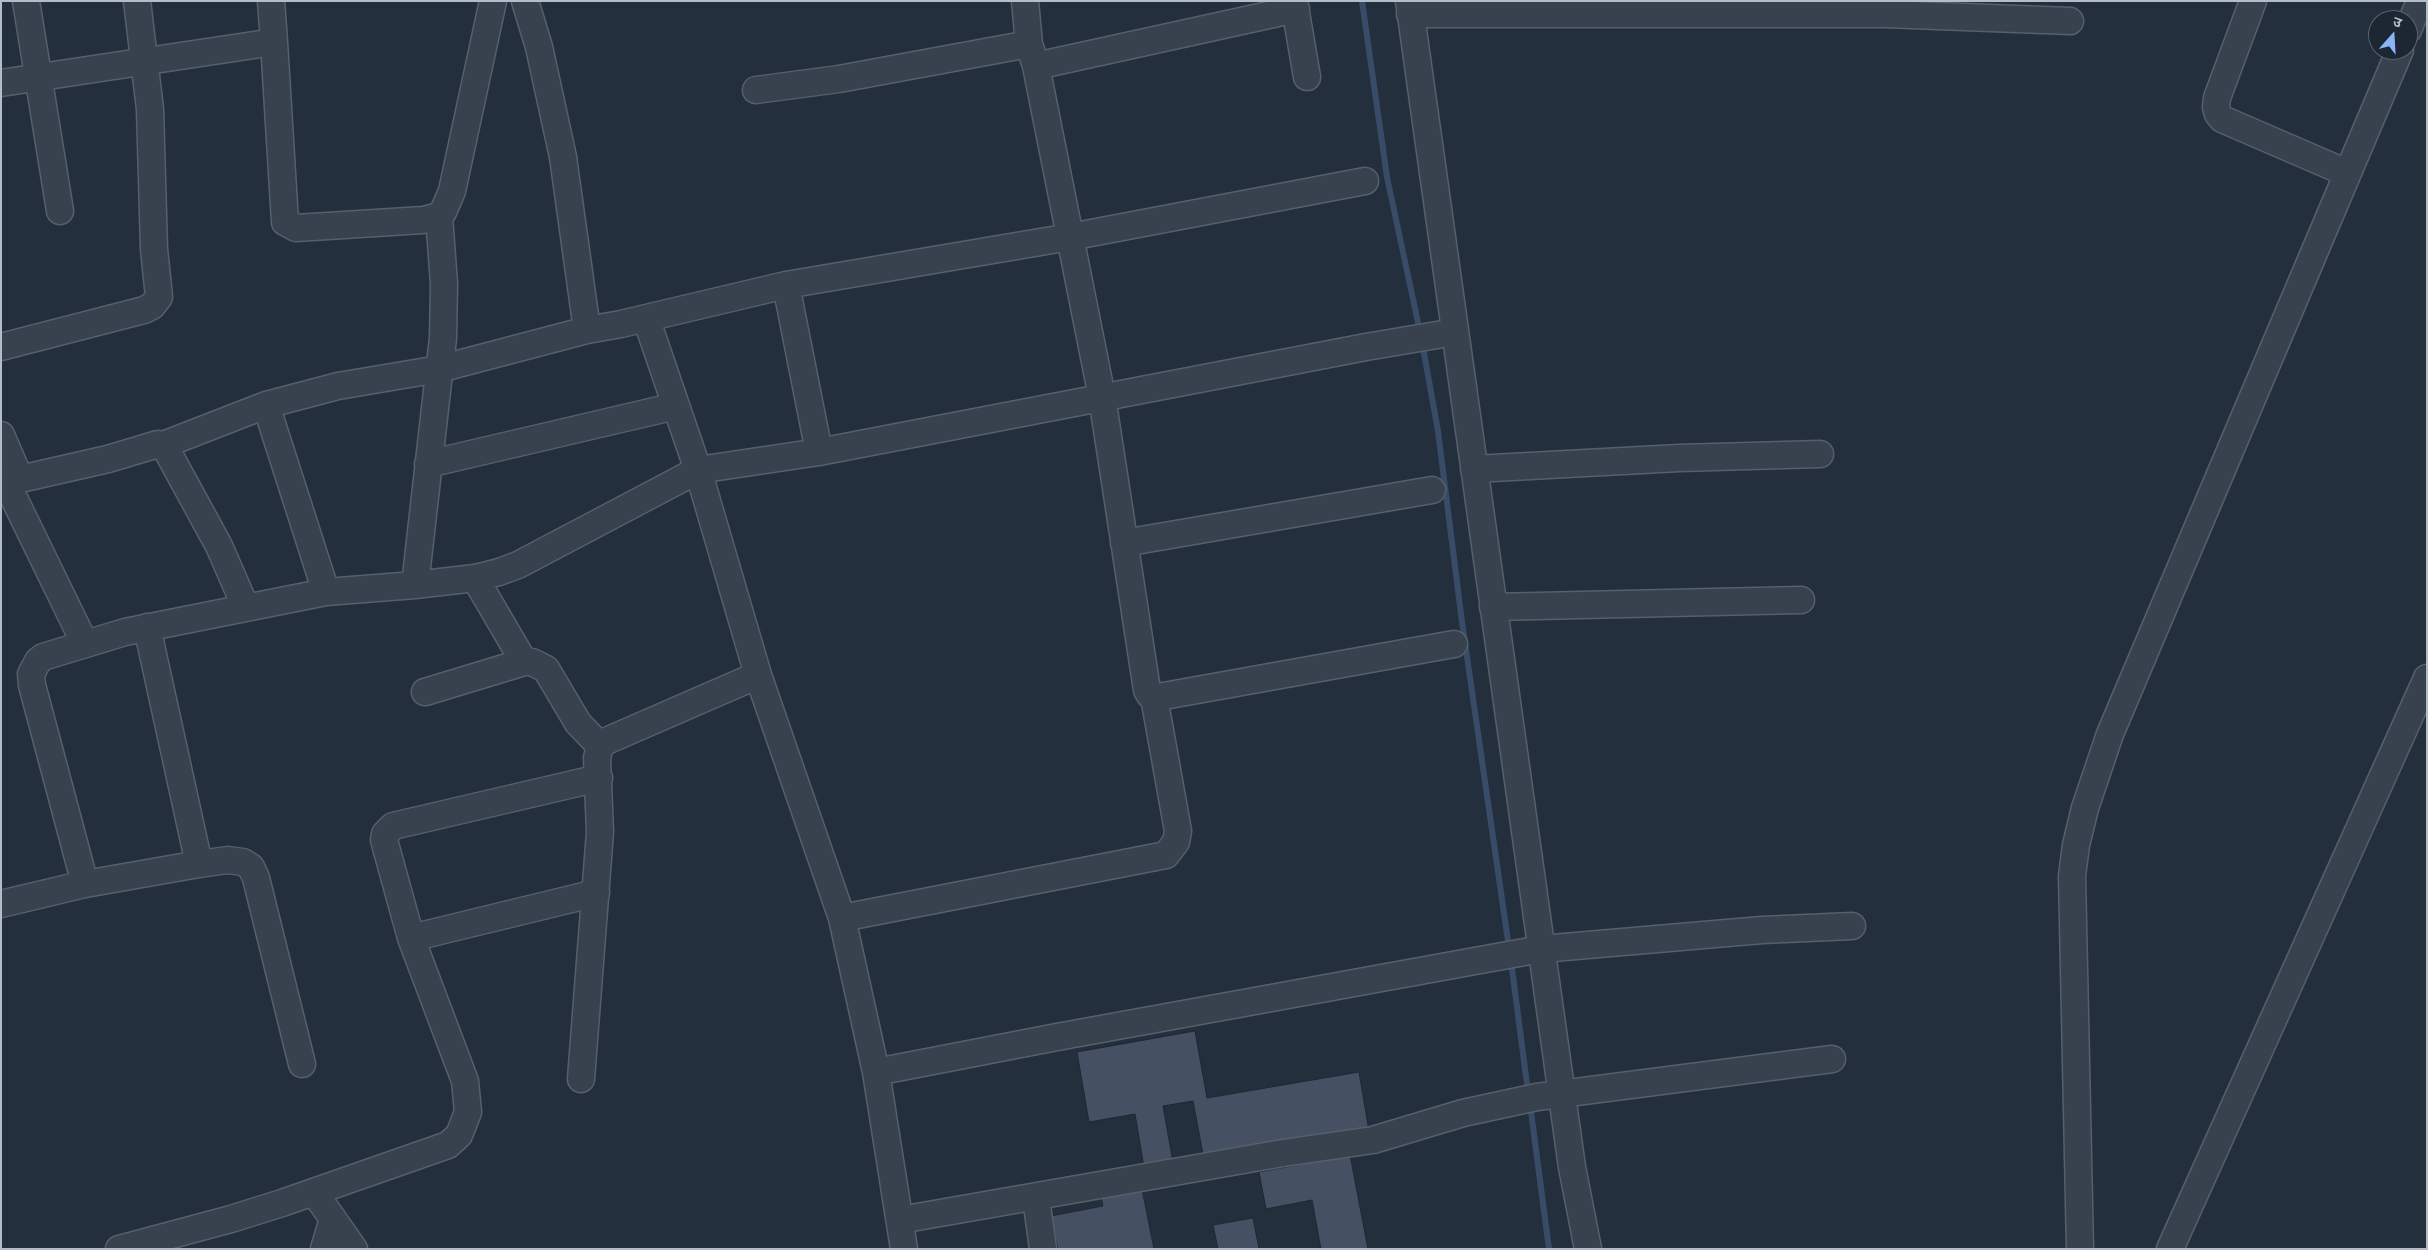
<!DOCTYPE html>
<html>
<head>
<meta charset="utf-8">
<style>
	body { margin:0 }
	#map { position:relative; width:2428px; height:1250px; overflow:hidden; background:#242f3e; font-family:"Archivo Narrow","Noto Sans Devanagari",sans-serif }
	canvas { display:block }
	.frame { position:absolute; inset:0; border:2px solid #b4bcc9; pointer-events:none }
	.north { position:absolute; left:2368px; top:10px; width:50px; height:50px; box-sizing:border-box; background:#1d2633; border:1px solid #59626f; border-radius:50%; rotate:19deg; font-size:14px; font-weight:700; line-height:20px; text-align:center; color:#b4bcc9 }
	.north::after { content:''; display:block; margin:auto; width:18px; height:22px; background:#8ab4f8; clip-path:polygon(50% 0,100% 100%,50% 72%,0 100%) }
</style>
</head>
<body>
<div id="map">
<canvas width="2428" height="1250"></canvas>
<div class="frame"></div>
<div class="north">उ</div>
</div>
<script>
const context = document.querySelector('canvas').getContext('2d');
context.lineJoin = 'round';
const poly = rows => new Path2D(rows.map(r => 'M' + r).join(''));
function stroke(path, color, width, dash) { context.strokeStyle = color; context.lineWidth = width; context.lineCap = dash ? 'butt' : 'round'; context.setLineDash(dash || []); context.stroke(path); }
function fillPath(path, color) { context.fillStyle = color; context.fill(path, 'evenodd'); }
stroke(poly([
	[1362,1,1387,177,1420,332],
	[1422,342,1438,431,1462,622,1509,948],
	[1511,961,1528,1092],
	[1530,1104,1549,1249]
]), '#394c67', 6);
const building = poly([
	[1195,1031,1207,1098,1359,1072,1370,1137,1205,1165,1193,1101,1163,1106,1174,1168,1145,1173,1135,1114,1089,1122,1077,1052,1195,1031],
	[1350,1155,1368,1249,1321,1249,1312,1200,1266,1209,1259,1172,1350,1155],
	[1141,1184,1154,1249,1058,1249,1051,1216,1103,1206,1100,1192,1141,1184],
	[1253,1218,1259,1249,1218,1249,1213,1225,1253,1218]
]);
fillPath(building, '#455162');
stroke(building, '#1f2835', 1);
const minor = poly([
	[26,1,60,211],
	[271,1,274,42],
	[525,1,539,47,563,157,587,330],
	[1025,1,1029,44,1036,66,1102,397,1147,690,1150,695,1158,697,1454,644],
	[1294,1,1307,77],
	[1409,1,1572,1167,1588,1249],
	[1884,1,1885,14,2070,21],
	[2253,1,2217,98,2216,107,2218,114,2222,119,2347,173],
	[1410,14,1885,14],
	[2408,30,2420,1],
	[1036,66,1296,9],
	[1,83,274,42,285,222,296,228,423,220,439,216,443,212,452,191,493,1],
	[756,90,839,79,1029,44],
	[1,347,144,310,152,306,159,297,154,249,150,109,137,1],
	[266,405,326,592],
	[1,435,20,479,108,459,158,444,165,447,219,546,246,608],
	[163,445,266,405,338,386,439,369,587,330,621,324,786,285],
	[819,452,786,285,1070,237,1365,181],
	[428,464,676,406],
	[1474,469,1679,458,1820,454],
	[20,479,10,483,9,488,85,644],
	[1124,543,1432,490],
	[475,578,524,662],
	[415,585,443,338,444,284,439,216],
	[1493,607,1801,600],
	[147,627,199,864],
	[425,692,524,662,532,662,546,669,578,723,600,746],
	[85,884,32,685,31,674,38,661,43,657,125,632,326,592,415,585,475,578,499,572,518,565,698,470,646,318],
	[1,904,85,884,199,864,228,860,243,862,251,867,256,878,302,1064],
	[842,918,1166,855,1176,842,1178,831,1154,697],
	[411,938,596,893],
	[876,1072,1057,1037,1541,949,1762,930,1852,926],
	[581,1079,600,832,597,758,600,746,604,742,758,675],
	[314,1192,354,1249],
	[1036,1198,1043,1249],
	[900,1220,1283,1153,1373,1140,1463,1113,1537,1097,1832,1059],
	[119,1249,231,1219,282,1203,448,1145,459,1135,468,1112,465,1081,411,938,384,840,385,834,393,826,599,778],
	[324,1249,333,1219],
	[904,1249,876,1072,842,918,758,675,698,470,819,452,1366,347,1455,332],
	[2080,1249,2072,876,2076,845,2085,808,2110,734,2400,50],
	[2170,1249,2427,678]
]);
stroke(minor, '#565f6c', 29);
stroke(minor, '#38414e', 26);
</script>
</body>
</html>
